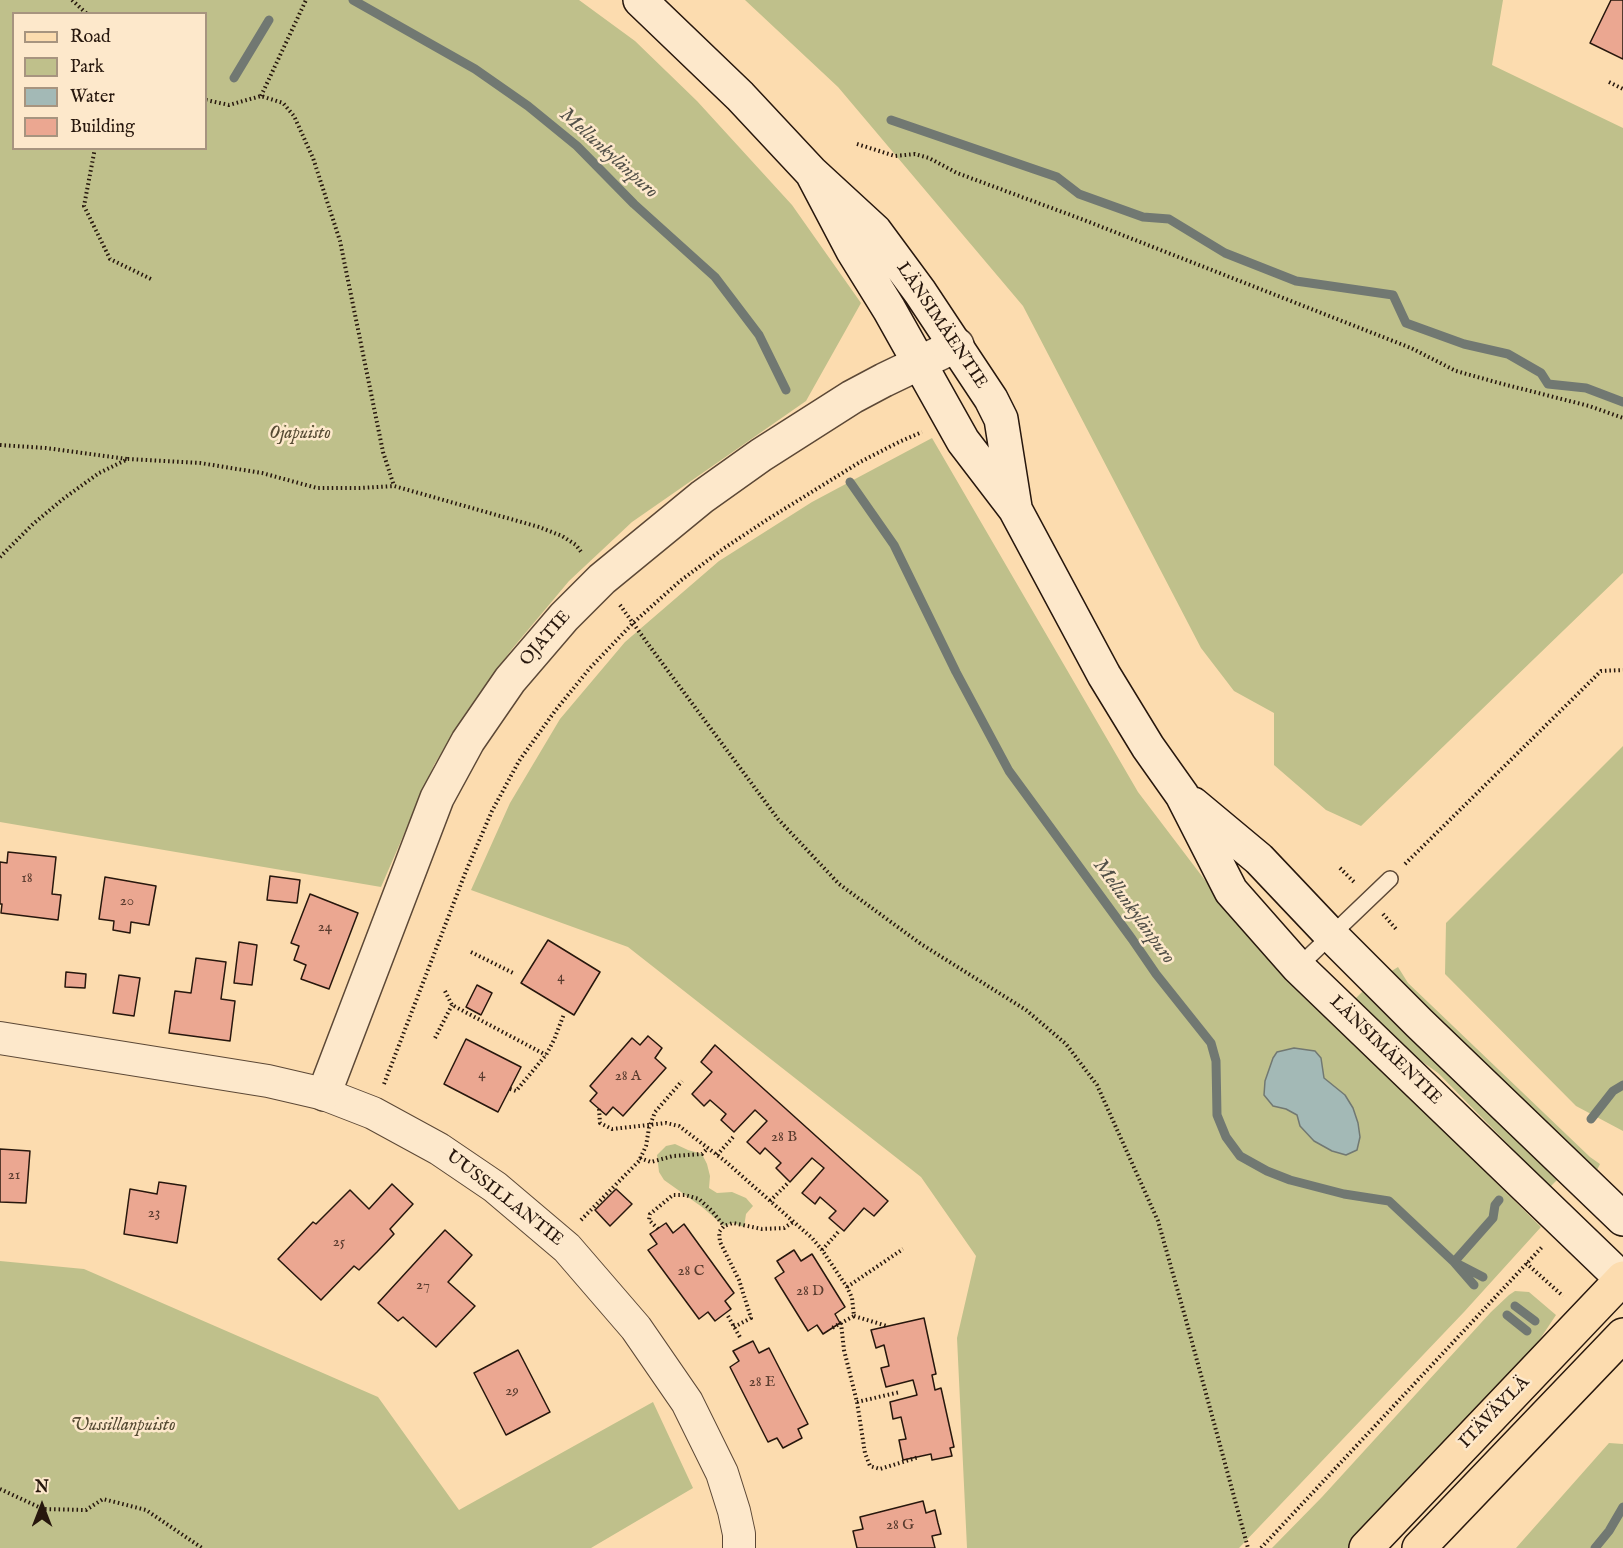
<!DOCTYPE html>
<html>
<head>
<meta charset="utf-8">
<style>
	body { margin:0 }
	#map { position:relative; width:1623px; height:1548px; overflow:hidden; background:#fcdcaf; font-family:"IM FELL English",serif }
	canvas { display:block }
	.legend { position:absolute; left:12px; top:12px; width:195px; height:138px; box-sizing:border-box; background:#fde8cb; border:2px solid #a7947f; margin:0; padding:8px 10px; list-style:none; font-size:18px; color:#27170d }
	.legend li { display:flex; align-items:center; gap:12px; height:30px }
	.legend b { width:30px; border:2px solid #a7947f }
	.north { position:absolute; left:12px; top:1476px; width:60px; height:60px; -webkit-text-stroke:4px #fde8cb; paint-order:stroke; rotate:0deg; font-size:16px; font-weight:700; line-height:24px; text-align:center; color:#27170d }
	.north::after { content:''; display:block; margin:auto; width:21px; height:27px; background:#27170d; clip-path:polygon(50% 0,100% 100%,50% 72%,0 100%) }
</style>
</head>
<body>
<div id="map">
<canvas width="1623" height="1548"></canvas>
<ul class="legend">
<li><b style="height:8px;background:#fcdcaf"></b>Road</li>
<li><b style="height:16px;background:#bfc08b"></b>Park</li>
<li><b style="height:16px;background:#a3b9b6"></b>Water</li>
<li><b style="height:16px;background:#eba791"></b>Building</li>
</ul>
<div class="north">N</div>
</div>
<script>
const context = document.querySelector('canvas').getContext('2d');
context.lineJoin = 'round';
function fillPath(path, color) { context.fillStyle = color; context.fill(path, 'evenodd'); }
const poly = rows => new Path2D(rows.map(r => 'M' + r).join(''));
function stroke(path, color, width, dash) { context.strokeStyle = color; context.lineWidth = width; context.lineCap = dash ? 'butt' : 'round'; context.setLineDash(dash || []); context.stroke(path); }
function label(font, color, halo, rows, align = 'center') {
  context.font = font + ' "IM FELL English",serif'; context.lineWidth = 5; context.setLineDash([]); context.textBaseline = 'middle'; context.strokeStyle = halo; context.fillStyle = color; for (const [text, x, y, turn = 0] of rows) {
    context.save(); context.translate(x, y); context.rotate((+turn || 0) * Math.PI / 180); context.textAlign = isNaN(turn) ? turn : align; if (halo) context.strokeText(text, 0, 0); context.fillText(text, 0, 0); context.restore();
  }
}
fillPath(poly([
	[0,0,579,0,635,41,697,101,792,205,861,303,806,401,632,522,569,581,512,649,467,711,434,765,381,887,0,822],
	[14,14,206,14,206,148,14,148],
	[745,0,1503,0,1492,65,1623,128,1623,573,1361,826,1326,810,1274,765,1274,713,1234,691,1201,648,1023,306,838,87],
	[932,438,1138,792,1217,896,1381,1069,1541,1227,1464,1312,1239,1548,967,1548,957,1338,976,1256,921,1177,628,947,471,890,510,803,560,719,625,642,719,561,812,502],
	[1321,1058,1324,1078,1345,1095,1332,1151,1314,1141,1300,1126,1297,1115,1286,1109],
	[1623,746,1623,1131,1576,1106,1445,974,1446,923],
	[1398,967,1408,983,1590,1157,1600,1164,1595,1174,1390,972],
	[1366,988,1558,1179,1550,1187,1438,1073,1392,1040,1354,1000],
	[675,1144,688,1150,702,1154,707,1164,710,1176,709,1188,717,1193,732,1192,746,1198,753,1206,746,1214,744,1227,733,1223,724,1226,702,1207,664,1180,659,1172,657,1155,666,1146],
	[0,1261,84,1269,378,1397,459,1510,653,1402,693,1488,591,1548,0,1548],
	[1515,1291,1529,1292,1556,1315,1534,1348,1516,1370,1350,1548,1272,1548,1322,1497,1491,1312,1509,1295],
	[1609,1443,1623,1444,1623,1548,1516,1548]
]), '#bfc08b');
const water = poly([
	[1294,1048,1315,1051,1321,1058,1324,1078,1345,1095,1353,1108,1358,1123,1360,1137,1357,1150,1346,1155,1332,1151,1314,1141,1300,1126,1297,1115,1286,1109,1273,1106,1264,1095,1265,1081,1273,1058,1277,1052,1294,1048]
]);
fillPath(water, '#a3b9b6');
stroke(water, '#717872', 1.5);
stroke(poly([
	[353,0,475,69,528,106,577,146,634,204,715,277,759,335,786,390],
	[234,78,269,20],
	[891,120,1057,177,1079,194,1143,217,1169,219,1225,253,1296,281,1393,295,1406,323,1464,344,1508,354,1541,373,1548,384,1586,388,1623,402],
	[850,482,894,545,956,672,1009,771,1132,939,1156,974,1211,1043,1216,1061,1217,1115,1226,1137,1240,1156,1267,1171,1290,1180,1344,1194,1389,1201,1454,1262,1474,1285],
	[1591,1119,1613,1091,1623,1085],
	[1483,1277,1454,1262,1493,1218,1495,1205,1499,1200],
	[1515,1306,1535,1321],
	[1507,1315,1527,1331],
	[1595,1548,1609,1531,1623,1507]
]), '#717872', 9);
const building = poly([
	[1611,0,1623,0,1623,59,1590,43,1611,0],
	[8,852,56,857,52,894,61,895,58,920,1,913,2,904,0,904,0,862,7,863,8,852],
	[270,876,300,880,297,903,267,900,270,876],
	[105,877,156,886,149,925,131,922,130,933,113,930,114,921,99,919,105,877],
	[310,894,358,913,329,989,301,979,306,965,294,960,299,946,291,943,310,894],
	[548,940,600,972,574,1015,521,983,548,940],
	[239,942,257,945,252,985,234,983,239,942],
	[196,958,226,962,221,999,235,1001,230,1041,169,1033,175,991,191,993,196,958],
	[66,972,86,974,85,988,65,987,66,972],
	[119,975,140,978,134,1016,113,1013,119,975],
	[477,985,492,993,481,1015,466,1007,477,985],
	[648,1036,662,1048,655,1058,666,1068,623,1116,613,1107,606,1115,590,1101,597,1093,590,1086,632,1038,640,1045,648,1036],
	[466,1039,521,1067,498,1112,444,1084,466,1039],
	[715,1045,888,1201,874,1216,864,1208,844,1231,829,1218,836,1211,820,1197,815,1204,802,1193,824,1168,812,1158,790,1182,776,1168,781,1163,765,1148,760,1154,747,1142,767,1121,755,1110,734,1132,721,1120,726,1114,710,1100,704,1106,692,1094,712,1072,701,1062,715,1045],
	[0,1149,30,1151,26,1203,0,1202,0,1149],
	[159,1182,186,1186,177,1243,124,1234,130,1189,157,1194,159,1182],
	[392,1184,413,1204,390,1229,394,1234,377,1252,359,1270,354,1266,321,1300,278,1259,313,1222,316,1224,350,1190,369,1209,392,1184],
	[616,1189,632,1204,610,1226,595,1210,616,1189],
	[666,1223,673,1233,684,1224,734,1293,725,1301,731,1309,715,1321,708,1312,699,1319,648,1250,657,1244,650,1234,666,1223],
	[445,1230,472,1255,448,1282,475,1306,436,1347,403,1317,398,1321,378,1303,445,1230],
	[794,1250,801,1261,812,1254,845,1307,835,1314,840,1323,823,1334,817,1325,808,1331,775,1278,784,1272,777,1261,794,1250],
	[924,1318,936,1374,932,1375,935,1390,941,1388,954,1447,950,1448,952,1456,932,1460,931,1454,903,1460,899,1440,906,1439,901,1417,893,1419,890,1402,917,1395,913,1380,886,1387,881,1368,889,1366,884,1345,876,1348,871,1330,924,1318],
	[753,1341,759,1353,769,1348,808,1424,798,1429,802,1438,783,1448,777,1438,768,1442,730,1367,739,1361,733,1351,753,1341],
	[518,1350,550,1412,506,1435,474,1373,518,1350],
	[923,1501,926,1513,935,1510,938,1523,941,1534,932,1536,935,1548,857,1548,853,1531,863,1529,860,1517,923,1501]
]);
fillPath(building, '#eba791');
stroke(building, '#27170d', 1.5);
const service = poly([
	[1298,967,1390,879]
]);
const minor = poly([
	[0,1038,268,1081,324,1094,373,1113,439,1149,495,1187,567,1248,636,1328,687,1402,722,1473,734,1511,739,1534,739,1548]
]);
const tertiary = poly([
	[324,1094,437,798,468,741,510,680,564,617,602,579,702,497,761,455,852,397,884,380,957,345]
]);
const secondary = poly([
	[640,0,740,96,812,173,875,231,920,292,991,399,1001,419,1015,507],
	[812,173,853,251,889,309,963,441,1015,509,1104,675,1148,747,1182,795,1231,891,1298,967,1623,1280],
	[1193,804,1259,859,1331,935,1419,1023,1623,1219]
]);
const primary = poly([
	[1366,1548,1623,1278],
	[1419,1548,1623,1335]
]);
stroke(service, '#5c4836', 18);
stroke(minor, '#5c4836', 34);
stroke(tertiary, '#5c4836', 36);
stroke(secondary, '#27170d', 36);
stroke(primary, '#27170d', 36);
stroke(poly([
	[72,0,87,14],
	[1609,82,1623,89],
	[261,96,306,0],
	[206,100,229,105,261,96,283,103,294,116,313,158,340,241,383,452,394,486],
	[857,144,895,156,915,154,929,158,957,173,1084,220,1411,348,1456,371,1499,383,1589,406,1623,418],
	[95,148,84,206,110,259,153,280],
	[0,445,46,448,127,459],
	[0,557,33,524,63,499,99,473,128,459,200,463,262,473,317,488,359,488,394,486,539,527,562,536,576,545,582,553],
	[620,605,648,644,778,819,839,884,921,944,1026,1010,1066,1044,1097,1085,1158,1221,1186,1320,1248,1548],
	[1405,864,1601,671,1623,670],
	[1340,868,1354,882],
	[1383,914,1396,929],
	[471,952,515,974],
	[445,991,452,1005,546,1055],
	[435,1038,452,1005],
	[384,1084,466,871,492,811,519,761,555,711,590,668,633,623,680,581,723,549,765,521,860,462,899,442,922,432],
	[510,1089,516,1091,546,1055,554,1040,564,1014],
	[599,1109,600,1123,612,1129,666,1123,679,1126,725,1161,812,1238,822,1250,847,1287,852,1298,854,1316,832,1328],
	[717,1155,734,1136],
	[640,1158,651,1162,673,1156,702,1154,708,1148],
	[770,1201,788,1183],
	[581,1220,639,1161,646,1146,649,1128,655,1112,682,1081],
	[658,1229,649,1220,650,1214,673,1195,685,1195,699,1199,712,1211,724,1226],
	[822,1250,839,1231],
	[1526,1263,1563,1296],
	[847,1287,903,1249],
	[728,1316,741,1339],
	[854,1316,887,1326],
	[841,1323,844,1350,857,1402,865,1453,870,1466,880,1469,919,1457],
	[734,1327,751,1318,739,1280,720,1242,719,1232,724,1226,733,1223,762,1229,784,1228,793,1222],
	[857,1402,900,1392],
	[0,1489,43,1509,86,1510,103,1499,146,1510,202,1548],
	[1261,1548,1543,1246]
]), '#27170d', 4, [1.5, 3]);
stroke(service, '#fde8cb', 15);
stroke(minor, '#fde8cb', 32);
stroke(tertiary, '#fde8cb', 33);
stroke(secondary, '#fde8cb', 33);
stroke(primary, '#fcdcaf', 33);
label('15px', '#583b2e', null, [
	["18",27,879],
	["20",127,902],
	["24",325,928],
	["4",561,978],
	["4",482,1075],
	["28 A",628,1077],
	["28 B",784,1138],
	["21",14,1176],
	["23",154,1214],
	["25",339,1243],
	["28 C",691,1272],
	["27",423,1286],
	["28 D",810,1292],
	["28 E",762,1383],
	["29",512,1392],
	["28 G",900,1526]
]);
label('18px', '#27170d', '#fde8cb', [
	["LÄNSIMÄENTIE",941,326,56],
	["OJATIE",546,639,-49],
	["LÄNSIMÄENTIE",1385,1051,44],
	["UUSSILLANTIE",504,1199,38],
	["ITÄVÄYLÄ",1495,1413,-46]
]);
label('italic 18px', '#554a33', '#fde8cb', [
	["Ojapuisto",300,434],
	["Uussillanpuisto",123,1426]
]);
label('italic 20px', '#525048', '#fde8cb', [
	["Mellunkylänpuro",608,154,42],
	["Mellunkylänpuro",1133,912,54]
]);
</script>
</body>
</html>
